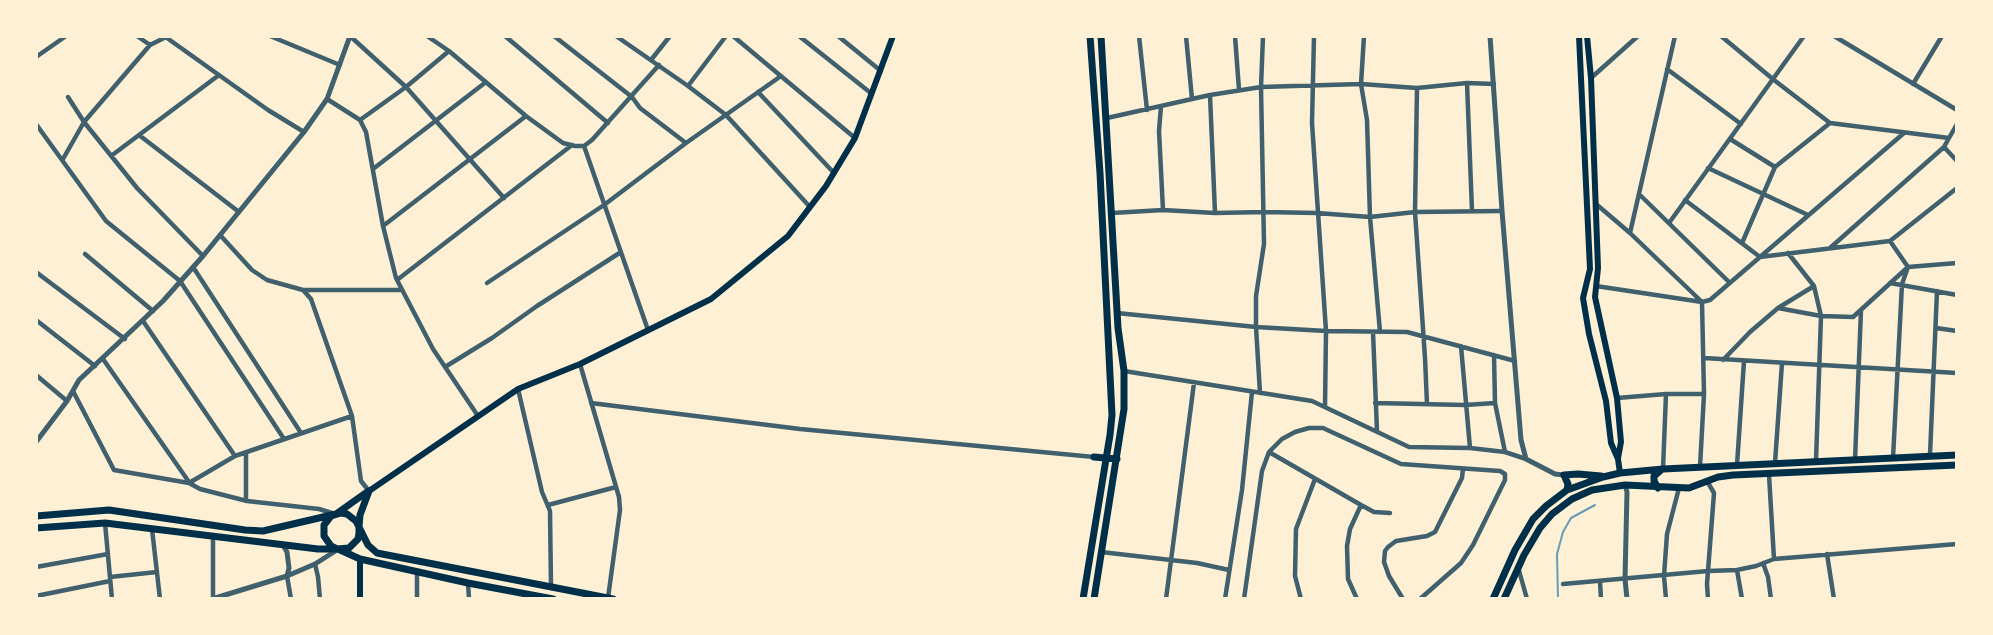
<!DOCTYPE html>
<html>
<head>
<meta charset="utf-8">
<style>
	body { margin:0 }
	#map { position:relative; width:1993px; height:635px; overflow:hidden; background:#fdf0d5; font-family:Mulish,sans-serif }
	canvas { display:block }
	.frame { position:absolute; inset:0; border:38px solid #fdf0d5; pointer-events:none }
</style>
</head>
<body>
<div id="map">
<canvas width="1993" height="635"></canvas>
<div class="frame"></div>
</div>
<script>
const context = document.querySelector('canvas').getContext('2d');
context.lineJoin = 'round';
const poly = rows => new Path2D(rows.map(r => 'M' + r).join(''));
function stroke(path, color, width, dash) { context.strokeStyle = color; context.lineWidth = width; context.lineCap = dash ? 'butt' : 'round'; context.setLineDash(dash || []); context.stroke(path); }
stroke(poly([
	[1558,599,1557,554,1563,532,1571,518,1595,505]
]), '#669bbc', 2);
stroke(poly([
	[137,36,150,45],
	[270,36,340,65],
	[350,36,406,87,504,198],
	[427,36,449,51,526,116,563,143,575,146,584,146,592,140,659,65],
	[505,36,608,123],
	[554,36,632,97,640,108,686,143,781,76],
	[616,36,688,86,726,115,810,207],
	[733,36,855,138],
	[799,36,872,94],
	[838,36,881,71],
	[1139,36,1147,110],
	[1186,36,1192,99],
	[1235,36,1239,90],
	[1314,36,1312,123,1326,331,1325,407],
	[1364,36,1361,84,1367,120,1370,217,1380,332],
	[1721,36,1774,80,1830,123,1949,138,1944,147,1957,161],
	[1834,36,1957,110],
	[167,38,268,110,304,132],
	[36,57,66,36],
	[651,60,670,36],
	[1667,69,1741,124],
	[1591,78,1638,36],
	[1467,83,1472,211],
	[1913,84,1942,36],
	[688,86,726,36],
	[1417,88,1415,212,1425,358,1427,404],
	[758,92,834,173],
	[1210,95,1215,213],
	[68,97,84,122,137,188,203,256],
	[327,99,360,120,366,132,383,226,396,278,433,349,478,416],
	[1161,106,1159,131,1163,210],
	[1107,118,1210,95,1261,87,1361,84,1417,88,1467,83,1494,84],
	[360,120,406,87,449,51],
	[36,124,106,221,180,281,284,439],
	[139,135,239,212],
	[1949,138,1957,124],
	[1730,139,1775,167],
	[584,146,648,330],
	[111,156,219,75],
	[63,159,84,122,150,45,168,36],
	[1708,168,1808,215],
	[373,169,486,82],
	[1639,194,1729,282],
	[1685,200,1760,257,1904,133],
	[1596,204,1630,233,1702,302,1704,394,1700,467],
	[1112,213,1163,210,1215,213,1264,212,1317,213,1370,217,1415,212,1502,211],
	[1669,223,1804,36],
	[383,226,526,116],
	[1630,233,1675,36],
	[220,235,252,270,267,280,303,290,311,299,352,416,361,481,369,491],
	[1890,241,1957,188],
	[1742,243,1775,167,1830,123],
	[1830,248,1944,147],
	[85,254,153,311],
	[193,267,301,433],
	[36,272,125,339],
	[397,280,572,145],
	[487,283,604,205,686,143],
	[1890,283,1957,295],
	[1596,286,1702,302,1710,300,1760,257,1890,241,1908,267,1902,284,1893,458],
	[303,290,402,290],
	[1778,308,1821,316,1814,286,1788,253],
	[1117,313,1256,327,1326,331,1407,332,1515,361],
	[36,320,95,366],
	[143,321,235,456],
	[1936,328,1957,331],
	[1373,332,1377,431],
	[1461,346,1470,448],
	[1494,355,1495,403,1505,452],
	[1704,358,1957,373],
	[103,359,189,482],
	[1723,360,1750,332,1778,308,1814,286],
	[580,364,619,497,620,510,608,598],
	[445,367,492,338,537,306,621,252],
	[1124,371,1312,401,1409,447,1470,448,1505,452,1526,459],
	[36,375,67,401],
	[518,389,542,492,550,511,551,587],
	[73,391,114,470,189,483,200,489,247,501,319,509,335,514],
	[1260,393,1256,327,1256,296,1264,244,1261,87,1263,36],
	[1617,398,1666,394,1704,394],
	[591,403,800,429,1094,457],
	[1375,403,1465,405,1495,403],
	[1269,452,1361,505,1374,512,1390,513],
	[1930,455,1937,291],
	[1855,460,1861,310],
	[1816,461,1821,316,1853,317,1908,267,1957,263],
	[1775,463,1782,363],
	[1737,465,1744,361],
	[1663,469,1666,394],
	[1769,475,1774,559],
	[1707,481,1714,493,1707,584,1708,599],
	[189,483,235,456,352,416],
	[246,500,246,452],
	[548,505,616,487],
	[105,523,112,599],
	[152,529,160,599],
	[1101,552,1197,563,1229,570],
	[1827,554,1834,599],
	[1763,563,1768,577,1771,599],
	[315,564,318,577,320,599],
	[36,567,108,554],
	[1518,567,1527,599],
	[1737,570,1742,599],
	[287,576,291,599],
	[110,577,157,572],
	[1600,581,1601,599],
	[468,583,469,599],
	[1563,584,1708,571,1737,570,1756,566,1774,559,1957,544],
	[36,596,110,581],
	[213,599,213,537],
	[417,599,417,572],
	[1166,599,1194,383],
	[1225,599,1242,490,1252,392],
	[1244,599,1262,471,1269,452,1282,439,1295,432,1309,428,1323,428,1401,464,1500,471,1505,474,1505,480,1473,545,1461,563,1420,599],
	[1301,599,1295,576,1296,529,1315,479],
	[1357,599,1348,579,1347,546,1350,529,1361,505],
	[1403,599,1389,576,1384,562,1385,551,1388,547,1396,541,1427,536,1435,532,1462,478,1463,469],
	[1666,599,1664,576,1667,534,1679,488]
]), '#3f606c', 4.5);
stroke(poly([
	[1490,36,1502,211,1521,440,1526,459,1555,474,1564,475],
	[36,442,67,401,79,380,163,301,203,256,304,132,327,99,350,36],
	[1625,485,1627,492,1625,579,1627,599],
	[283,545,287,552,289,568,287,576],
	[212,599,287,576,315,564,337,550]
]), '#3f606c', 5);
stroke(poly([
	[1579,36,1590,269,1583,298,1589,334,1606,401,1611,443,1618,459,1620,473],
	[1587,36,1591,78,1598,268,1595,297,1617,398,1621,442,1618,458],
	[369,491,518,389,580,364,711,299,788,236,826,186,855,138,893,36],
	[360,559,360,599]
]), '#003049', 6);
stroke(poly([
	[1094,457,1117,459],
	[1658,488,1654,481,1654,476,1661,470],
	[1567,490,1568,484,1564,475,1578,474,1601,476],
	[369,491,360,515,359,527,359,533,358,539,349,548,337,549,331,546,324,536,324,525,331,516,341,513,347,514,356,521,368,545,377,553,613,599],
	[36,516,109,510,245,530,263,531,336,514,367,492],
	[36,528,105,523,318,549,338,549,360,559,468,583,553,599],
	[1083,599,1110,435,1112,415,1100,173,1090,36],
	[1094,599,1124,409,1124,371,1118,328,1101,36],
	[1493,599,1515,550,1533,519,1546,506,1567,490,1603,477,1620,473,1663,469,1957,455],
	[1504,599,1524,555,1540,528,1552,514,1572,499,1592,490,1625,485,1689,488,1718,477,1733,475,1957,465]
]), '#003049', 7);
</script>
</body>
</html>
